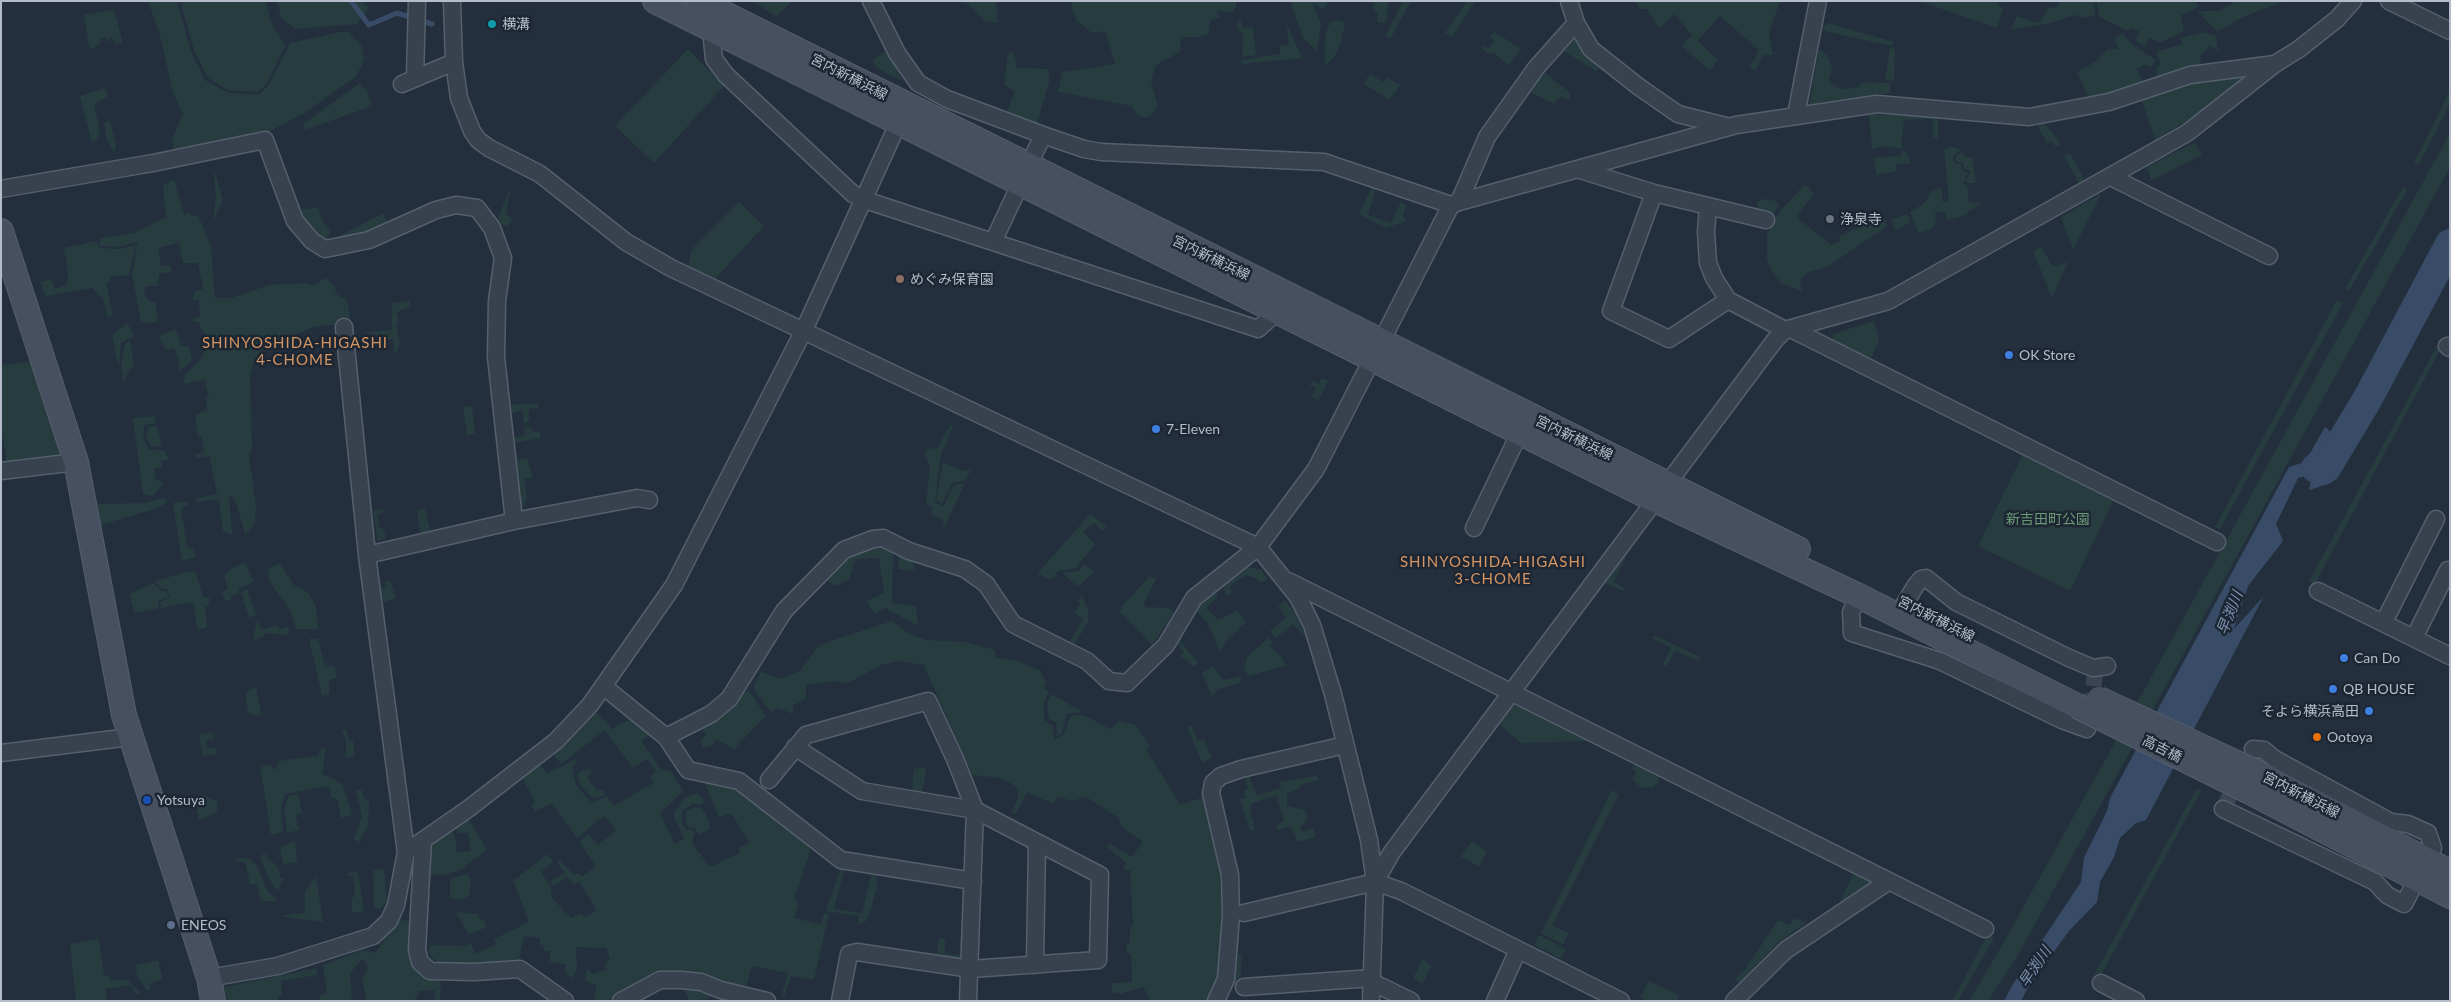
<!DOCTYPE html>
<html>
<head>
<meta charset="utf-8">
<style>
	body { margin:0 }
	#map { position:relative; width:2451px; height:1002px; overflow:hidden; background:#242f3e; font-family:Lato,sans-serif }
	canvas { display:block }
	.frame { position:absolute; inset:0; border:2px solid #b4bcc9; pointer-events:none }
</style>
</head>
<body>
<div id="map">
<canvas width="2451" height="1002"></canvas>
<div class="frame"></div>
</div>
<script>
const context = document.querySelector('canvas').getContext('2d');
context.lineJoin = 'round';
function fillPath(path, color) { context.fillStyle = color; context.fill(path, 'evenodd'); }
const poly = rows => new Path2D(rows.map(r => 'M' + r).join(''));
function stroke(path, color, width, dash) { context.strokeStyle = color; context.lineWidth = width; context.lineCap = dash ? 'butt' : 'round'; context.setLineDash(dash || []); context.stroke(path); }
function label(font, color, halo, rows, align = 'center') {
  context.font = font + ' Lato,"Noto Sans JP",sans-serif'; context.lineWidth = 5; context.setLineDash([]); context.textBaseline = 'middle'; context.strokeStyle = halo; context.fillStyle = color; for (const [text, x, y, turn = 0] of rows) {
    context.save(); context.translate(x, y); context.rotate((+turn || 0) * Math.PI / 180); context.textAlign = isNaN(turn) ? turn : align; if (halo) context.strokeText(text, 0, 0); context.fillText(text, 0, 0); context.restore();
  }
}
fillPath(poly([
	[148,1,177,1,191,51,205,80,228,93,259,94,268,86,290,43,340,32,349,32,361,45,364,58,361,67,355,77,306,112,265,134,175,154,172,139,183,114,173,93,159,32],
	[180,1,266,1,271,22,285,46,266,85,257,92,229,91,208,78,195,53],
	[277,1,362,1,369,8,356,24,295,29,281,17],
	[757,1,792,1,776,17,756,3],
	[962,1,998,1,996,5,998,23,986,22,969,5],
	[1071,1,1236,1,1236,6,1233,13,1217,10,1220,18,1210,20,1209,34,1197,37,1181,37,1180,52,1156,65,1151,81,1158,106,1150,117,1143,117,1136,113,1132,106,1058,92,1062,72,1115,64,1105,31,1092,33,1077,21,1072,9],
	[1290,1,1328,1,1324,9,1313,4,1321,24,1317,51,1303,38],
	[1374,1,1388,1,1386,23,1377,22,1378,12,1373,10],
	[1403,1,1411,1,1390,39,1386,35],
	[1467,1,1475,1,1452,37,1445,33],
	[1634,1,1780,1,1769,33,1773,55,1764,55,1755,70,1749,68,1759,50,1720,16,1698,41,1718,60,1710,71,1682,46,1692,35,1674,14,1659,29,1647,9,1640,9],
	[1919,1,1995,1,2003,9,1997,28],
	[2061,1,2094,1,2095,15,2084,18,2075,15,2047,24,2011,29,2017,16,2032,22,2040,22,2048,8,2057,7],
	[2194,1,2200,6,2181,15,2184,31,2160,43,2148,37,2146,47,2135,40,2140,32,2132,28,2128,31,2099,17,2097,2],
	[2236,1,2285,1,2243,17,2217,32,2198,11,2218,11],
	[114,10,123,43,116,44,111,36,107,43,105,37,101,38,100,44,92,49,89,46,84,15],
	[1240,20,1244,28,1253,27,1256,55,1242,57,1243,35,1235,25],
	[1339,20,1345,23,1341,41,1336,54,1325,67,1325,37,1330,22],
	[1828,23,1894,42,1892,46,1824,31,1823,27],
	[1287,25,1302,58,1242,64,1241,60,1280,54,1280,46,1289,45],
	[1495,32,1521,49,1509,65,1493,53,1487,53,1482,49,1483,46,1489,48,1495,41,1490,37],
	[2204,32,2216,36,2218,51,2210,46,2200,56,2202,68,2157,77,2156,68,2161,64,2156,52,2182,44,2180,38],
	[2122,33,2132,44,2156,60,2152,67,2144,65,2136,69,2146,84,2090,101,2077,73,2096,61,2108,49,2118,49,2115,39],
	[1575,38,1602,64,1596,71,1564,51],
	[1890,48,1895,49,1894,81,1885,80],
	[688,49,724,86,654,163,615,126],
	[1819,49,1827,55,1832,69,1829,81,1839,89,1856,88,1864,82,1890,83,1890,93,1809,105],
	[886,50,903,81,877,68,872,61],
	[1014,52,1017,68,1048,69,1050,79,1037,123,1007,111,1015,91,1004,85,1008,53],
	[1542,71,1570,92,1570,100,1560,97,1554,104,1528,91],
	[1370,75,1384,82,1388,78,1400,85,1389,100,1363,83],
	[2239,75,2241,80,2193,117,2155,140,2142,100,2200,81],
	[360,83,367,91,372,106,305,130,303,124],
	[105,88,108,96,94,105,99,127,99,137,92,143,80,96],
	[2450,90,2450,104,2419,164,2414,163],
	[1869,114,1938,117,1938,138,1933,139,1933,119,1904,120,1901,149,1885,146,1872,149],
	[110,120,116,145,114,153,107,140,104,123],
	[2044,123,2061,144,2056,147,2051,141,2047,143,2037,126],
	[2450,133,2450,167,2066,868,2018,955,1988,1001,1969,1001,2001,947,2144,690],
	[2195,142,2202,155,2151,181,2147,167],
	[1950,146,1960,150,1953,157,1954,163,1961,164,1962,170,1968,173,1963,183,1967,186,1969,203,1983,202,1961,217,1947,220,1945,211,1935,213,1936,223,1930,230,1919,233,1910,213,1925,202,1933,189,1941,188,1943,202,1949,201,1944,150],
	[1905,150,1911,163,1896,165,1896,171,1877,175,1873,158,1901,156,1901,152],
	[1961,152,1968,158,1972,156,1976,183,1968,183,1965,181,1971,172,1964,168,1962,162,1956,162,1956,156],
	[2070,153,2084,179,2079,184,2064,155],
	[213,166,223,199,213,222,216,196],
	[174,179,184,214,190,212,191,216,198,215,211,247,215,298,231,298,269,285,306,283,313,285,326,278,335,286,336,294,347,300,349,310,351,334,338,324,313,327,263,349,254,361,250,376,252,448,249,456,256,506,255,523,245,535,236,502,229,494,232,535,223,531,219,500,196,502,197,498,217,494,209,456,195,458,195,454,204,452,202,436,197,436,196,414,207,410,206,398,209,397,204,380,184,384,185,374,199,361,205,350,206,335,200,328,200,322,194,322,193,319,200,316,199,300,193,301,194,291,203,289,198,263,183,263,179,243,158,248,161,266,171,265,171,272,159,274,158,286,146,286,144,294,150,302,155,302,158,322,141,323,132,273,138,242,119,247,100,246,99,238,134,233,166,217,163,185],
	[1805,184,1814,193,1796,217,1832,245,1841,240,1839,236,1883,216,1887,226,1827,267,1808,272,1800,280,1802,291,1782,284,1771,271,1767,258,1767,236,1770,226,1780,211],
	[510,187,506,214,512,218,508,227,497,222],
	[1372,187,1376,189,1368,215,1391,223,1401,202,1406,205,1403,216,1407,221,1385,228,1359,214],
	[2403,187,2407,190,2349,291,2345,289],
	[2101,194,2073,250,2061,217],
	[1763,199,1776,201,1779,205,1770,218,1758,212,1757,202],
	[739,202,764,226,715,279,688,267,692,249],
	[318,207,323,222,331,232,324,243,306,225,300,210],
	[383,213,389,225,345,242,341,235],
	[1907,214,1911,222,1895,230,1891,220],
	[96,241,100,248,120,249,136,245,129,275,110,277,110,281,106,282,113,315,108,318,103,299,92,288,46,296,40,282,51,279,55,289,67,284,68,272,64,248],
	[2041,246,2053,267,2068,262,2052,298,2033,251],
	[2337,300,2343,303,2220,529,2215,527],
	[410,301,411,306,397,312,399,320,396,324,400,343,395,355,393,339,385,340,365,332,392,330,392,303],
	[1874,321,1879,340,1870,361,1832,343,1833,334],
	[127,323,135,336,121,343,119,369,112,335],
	[176,329,181,346,189,346,192,361,179,372,179,361,174,348,166,350,159,338,162,334],
	[130,341,134,364,123,382,121,368,125,344],
	[2437,346,2441,348,2315,584,2309,581],
	[32,361,61,454,7,461,1,429,1,365],
	[1321,378,1328,381,1319,400,1311,397,1316,388,1310,386,1312,381,1319,384],
	[538,403,538,408,529,409,529,421,524,423,522,410,512,413,511,405],
	[472,406,475,434,467,435,463,407],
	[155,416,156,423,144,425,143,436,148,449,165,451,169,460,161,461,162,467,154,469,155,479,164,483,153,496,143,494,133,418],
	[950,425,953,427,941,455,935,502,943,507,954,485,965,483,944,528,943,520,932,515,932,507,926,503,930,469,925,453,930,447,936,450],
	[157,426,162,447,151,446,146,435,149,427],
	[530,427,533,432,540,432,540,438,514,443,514,438,525,435,524,428],
	[2025,450,2116,496,2070,591,1978,546],
	[527,458,533,477,524,479,527,496,524,506,520,508,517,459],
	[943,462,963,471,972,469,964,481,952,483,942,504,936,500],
	[163,498,168,501,158,508,101,525,97,504,146,503],
	[188,501,188,505,181,509,187,546,194,550,196,557,182,561,173,503],
	[383,509,384,512,377,515,379,527,386,531,385,539,378,541,373,511],
	[425,509,431,534,421,536,417,511],
	[1090,514,1107,527,1103,531,1094,523,1083,532,1095,544,1076,568,1058,571,1051,580,1037,574],
	[886,545,893,553,892,603,916,606,918,626,886,608,874,614,867,601,884,593,879,558,856,559,849,579,837,586,823,579,856,550],
	[899,554,913,557,915,571,898,569],
	[1623,555,1626,557,1614,582,1624,588,1623,591,1605,583],
	[245,563,254,582,240,588,238,593,231,596,231,600,225,601,221,592,228,589,224,575,232,568],
	[279,563,295,586,308,593,316,606,318,629,296,629,291,612,269,581,268,570],
	[1084,564,1094,572,1081,584,1077,586,1062,573,1078,571],
	[1246,567,1260,569,1268,579,1260,583,1257,579,1246,575,1230,586,1232,592,1227,596,1221,583],
	[189,571,196,572,203,597,209,597,209,605,205,607,207,627,198,630,193,602,161,608,160,602,170,597,168,590,162,589,155,581],
	[1149,577,1157,578,1144,602,1146,607,1168,608,1174,612,1152,645,1120,612,1123,605],
	[391,581,396,598,384,602,380,588,386,586,385,582],
	[153,583,162,591,167,591,168,597,158,601,159,608,134,613,129,594],
	[1217,587,1217,598,1206,608,1218,620,1237,611,1246,622,1228,639,1220,651,1207,622,1195,610],
	[247,589,256,615,249,618,241,592],
	[1082,595,1088,609,1088,622,1073,647,1068,644,1083,619,1075,613,1080,604,1077,601],
	[1285,600,1295,613,1306,637,1293,624,1276,638,1270,631,1286,618,1278,607],
	[257,619,262,629,277,625,280,629,288,627,289,635,265,633,263,637,253,641],
	[892,621,911,635,926,640,966,642,995,650,995,658,1015,660,1039,670,1046,681,1044,688,1049,692,1043,704,1045,721,1053,726,1054,740,1064,735,1070,716,1084,715,1110,729,1119,721,1135,725,1150,746,1146,749,1180,804,1206,797,1217,842,1224,913,1221,977,1211,997,1203,1001,1151,1001,1143,987,1120,994,1113,993,1111,983,1132,982,1131,954,1126,953,1127,943,1130,943,1130,927,1133,926,1130,870,1123,870,1126,863,1107,847,1109,843,1131,857,1143,842,1122,827,1119,818,1086,797,1072,801,1058,797,1053,804,1027,792,1016,814,1011,812,1018,799,1017,787,1001,778,972,775,924,665,899,661,880,665,849,683,832,681,806,685,806,698,793,706,793,714,778,708,771,712,756,693,754,685,761,672,781,679,800,671,819,645],
	[1654,635,1700,657,1699,661,1675,651,1666,667,1663,664,1671,648,1652,638],
	[1177,637,1198,663,1194,667,1180,656,1184,651,1175,642],
	[1268,638,1273,642,1270,646,1283,659,1286,666,1248,676,1244,670,1247,657],
	[309,639,318,639,325,667,334,666,337,678,329,680,330,694,322,696],
	[1213,667,1223,680,1241,676,1240,683,1219,689,1212,697,1202,673],
	[256,686,261,715,253,716,248,711,245,694],
	[748,689,766,716,734,749,716,739,712,746,703,748,700,741,706,735,700,724,733,703],
	[1052,694,1082,712,1067,714,1062,733,1057,736,1056,722,1049,719,1047,703],
	[1520,705,1594,741,1521,743,1499,724,1510,706],
	[597,713,612,729,634,717,652,733,641,741,661,769,672,772,683,791,660,814,675,844,684,839,673,815,685,797,698,793,704,800,702,805,693,804,682,811,682,823,686,829,693,830,695,833,692,843,710,867,740,853,738,849,749,842,731,813,719,817,703,779,741,786,767,813,811,849,794,899,799,903,794,918,821,924,824,914,829,914,814,980,791,976,784,997,781,997,788,973,752,966,746,987,707,978,619,995,606,1001,594,1001,597,985,585,981,587,968,592,974,606,970,605,965,610,958,606,948,576,947,577,969,571,979,565,971,566,964,550,962,550,951,544,951,544,946,540,944,540,938,524,936,519,960,471,965,442,964,433,959,428,952,430,945,467,946,470,942,476,954,496,944,494,939,529,922,513,881,547,854,553,861,541,872,551,887,551,897,571,918,580,913,585,917,597,910,579,882,574,885,567,877,554,885,550,882,565,872,557,863,560,860,574,875,578,873,582,877,596,866,579,842,588,834,598,845,616,830,604,816,577,838,552,803,535,812,531,805,535,802,520,773,537,760,547,774,575,759,577,762,572,768,576,785,592,803,607,796,614,806,653,783,650,776,656,771,647,759,633,768,605,730,561,764,552,753,588,714],
	[1191,725,1198,741,1204,739,1212,758,1202,763,1187,727],
	[346,729,350,741,353,741,355,756,346,758,346,740,342,730],
	[212,732,214,739,206,740,207,748,216,747,216,754,203,756,199,735],
	[326,747,322,774,333,778,343,785,352,815,341,818,337,799,331,798,329,786,285,794,281,808,283,832,271,835,260,765,270,765,275,770,279,761,318,756,320,749],
	[1635,763,1659,774,1659,782,1652,788,1640,787,1632,779,1636,772,1632,769],
	[927,767,922,793,912,791,914,769],
	[589,768,593,772,587,777,597,791,602,789,606,795,594,799,580,785,577,774],
	[1248,773,1257,795,1281,788,1280,782,1316,776,1319,780,1300,785,1300,788,1287,793,1287,806,1305,810,1308,818,1299,829,1304,832,1313,828,1315,837,1298,842,1290,827,1277,830,1277,825,1284,820,1276,796,1252,803,1250,810,1255,830,1250,831,1240,799,1246,798,1244,790,1248,789,1244,774],
	[2197,788,2201,791,2101,975,2095,973],
	[362,790,365,801,369,800,368,826,359,842,354,839,362,816,356,791],
	[1612,790,1619,794,1552,926,1569,933,1563,944,1541,933],
	[298,794,302,813,295,815,299,830,287,833,284,809,289,796],
	[204,795,218,802,217,812,199,821,195,797],
	[695,807,702,808,709,820,709,829,699,835,695,828,688,827,685,820,686,811],
	[467,817,487,850,469,863,464,869,443,875,431,874,428,853,434,840,450,827,455,837,457,852,471,851,468,833,458,833,453,825],
	[1747,817,1877,881,1838,906,1853,874,1745,821],
	[295,841,297,862,283,864,280,847],
	[1472,841,1487,852,1479,867,1460,856],
	[264,853,279,869,280,878,284,878,278,891,272,884,260,858],
	[243,858,250,859,257,866,268,892,276,898,276,901,261,901,257,884,250,884,245,862,237,862,234,859],
	[841,867,845,867,834,909,862,913,872,872,876,874,877,886,871,909,865,922,858,925,859,916,826,911],
	[384,869,387,902,379,909,374,906,373,870],
	[358,871,364,911,352,913,352,897,355,897,353,876,347,876,348,873],
	[467,874,471,880,469,896,459,900,450,898,450,879],
	[316,877,323,922,278,916,305,913,305,891],
	[455,912,478,914,479,919,484,920,487,927,469,934],
	[1794,918,1806,923,1779,942,1739,983,1735,980,1746,968,1778,920,1790,925],
	[400,920,412,921,413,952,441,976,440,1001,436,1001,434,990,418,991,418,997,412,1001,367,1001,362,980,368,967,363,959,350,973,352,1001,320,1001,319,995,327,993,323,965,363,950,375,953],
	[1988,934,1994,938,1958,1001,1952,1001],
	[1539,935,1566,949,1561,959,1534,945],
	[939,938,945,939,945,954,963,955,963,962,936,958],
	[99,939,104,976,108,975,110,980,127,980,143,995,134,993,131,985,106,989,105,985,107,1001,76,1001,70,944],
	[1235,954,1242,954,1240,984,1230,985],
	[1423,959,1432,966,1422,984,1413,978],
	[158,960,163,979,149,984,150,990,147,990,137,977,136,965],
	[317,968,317,975,281,981,282,993,277,1001,227,1001,224,987],
	[1649,981,1678,995,1678,1001,1647,1001,1640,997],
	[684,987,715,991,708,999,689,1001]
]), '#263c3f');
fillPath(poly([
	[2325,427,2348,447,2331,483,2309,490,2312,475,2298,478,2276,524,2283,541,2248,586,2234,629,2264,596,2146,820,2136,823,2120,838,2114,857,2100,882,2097,902,2069,931,2028,987,2021,1001,2004,1001,2013,984,2081,882,2084,858,2107,811,2110,798,2289,467,2305,462]
]), '#394c67');
stroke(poly([
	[351,1,369,25,397,13,432,24]
]), '#394c67', 5);
stroke(poly([
	[2316,468,2326,468,2368,398,2450,244]
]), '#394c67', 30);
stroke(poly([
	[2090,710,2095,675],
	[2223,809,2240,775]
]), '#3a4453', 16, [16, 8]);
const street = poly([
	[452,1,454,62,459,98,472,131,478,140,489,148,540,174,626,242,671,268,1258,547,1298,597,1312,625,1333,694,1369,840,1375,882,1371,1001],
	[871,1,897,53,918,83,947,99,1043,135,1084,149,1101,152,1324,162,1451,205],
	[1569,1,1576,23,1591,49,1639,87,1678,114,1726,126],
	[2389,1,2450,31],
	[711,30,714,59,726,75,853,194,862,199,1258,329,1278,311],
	[415,77,417,1],
	[402,84,454,62],
	[1796,115,1818,1],
	[1577,169,1654,193,1766,220],
	[2111,177,2269,256],
	[1,189,153,163,265,140,295,221,312,241,325,249,369,240,436,210,456,205,477,208,492,228,503,258,497,301,496,357,514,521,367,555],
	[1654,193,1611,311,1669,339,1728,300],
	[1459,202,1736,125,1877,104,2029,117,2109,102,2190,75,2275,64],
	[1708,207,1706,232,1708,263,1714,278,1728,300,1785,330],
	[993,242,1043,135],
	[1791,329,2217,542],
	[2447,346,2450,348],
	[1,471,76,462],
	[514,521,637,498,649,500],
	[1474,528,1520,432],
	[1288,581,1985,929],
	[2318,591,2450,656],
	[1859,596,1851,612,1852,633,1940,661,2062,720,2087,729],
	[1905,603,1916,585,1921,579,1926,578,1956,602,2069,658,2093,668,2107,666],
	[2384,622,2436,519],
	[2414,638,2448,570],
	[603,686,666,737,688,770,739,781,841,860,973,881],
	[666,737,711,714,729,699,784,611,844,550,873,539,883,538,909,551,965,569,986,584,1013,624,1087,661,1109,681,1127,683,1166,645,1194,598,1258,547,1316,469,1451,205,1459,202,1487,137,1536,68,1576,23],
	[795,747,862,791,975,810,1100,875,1098,960,971,969,857,952,849,954,840,1001],
	[2253,749,2264,750,2275,759,2391,822,2408,824,2428,833,2433,848,2427,861],
	[1,753,130,737],
	[769,780,806,735,928,701,955,759,975,810,968,1001],
	[2223,809,2375,882,2387,895,2404,904,2417,879],
	[423,840,417,950,420,962,430,971,474,972,520,969,565,1001],
	[406,852,468,809,556,741,590,705,674,585,804,330,902,115],
	[1375,882,1392,852,1775,340,1785,330,1888,301,2187,133,2275,64,2299,49,2337,19,2353,1],
	[1244,913,1375,882,1401,891,1621,1001],
	[1035,965,1037,843],
	[209,978,278,966,373,936,389,921,396,905,406,852,367,555,344,327],
	[1372,982,1411,1001],
	[2101,983,2136,1001],
	[1244,987,1372,978],
	[621,1001,660,980,681,980,701,982,721,990,767,1001],
	[1216,1001,1226,979,1231,915,1230,875,1211,793,1213,783,1221,776,1241,769,1345,745],
	[1495,1001,1518,950],
	[1734,1001,1786,950,1889,881]
]);
const secondary = poly([
	[655,1,1655,500,1859,596,2077,706],
	[699,1,1798,549],
	[1,231,76,462,124,715,209,978,213,1001],
	[2256,772,2450,872],
	[2248,791,2450,896]
]);
stroke(street, '#565f6c', 19);
stroke(secondary, '#565f6c', 26);
stroke(street, '#38414e', 16);
stroke(secondary, '#465061', 24);
const secondaryBridge = poly([
	[2099,699,2256,772],
	[2077,706,2248,791]
]);
stroke(secondaryBridge, '#565f6c', 26, []);
stroke(secondaryBridge, '#465061', 24);
for (const [x, y, r, color] of [
	[492,24,5,"#0f9aa8"],
	[1830,219,5,"#6b7280"],
	[900,279,5,"#8d6e63"],
	[2009,355,5,"#3f7fe0"],
	[1156,429,5,"#3f7fe0"],
	[2344,658,5,"#3f7fe0"],
	[2333,689,5,"#3f7fe0"],
	[2369,711,5,"#3f7fe0"],
	[2317,737,5,"#e8710a"],
	[147,800,5,"#1a4fb4"],
	[171,925,5,"#5c6f8a"]
]) { const dot = new Path2D(); dot.arc(x, y, r, 0, 2 * Math.PI); context.fillStyle = color; context.fill(dot); stroke(dot, '#1d2633', 2); }
label('14px', '#b4bcc9', '#1d2633', [
	["横溝",502,24],
	["浄泉寺",1840,219],
	["めぐみ保育園",910,279],
	["OK Store",2019,355],
	["7-Eleven",1166,429],
	["Can Do",2354,658],
	["QB HOUSE",2343,689],
	["そよら横浜高田",2359,711,"right"],
	["Ootoya",2327,737],
	["Yotsuya",157,800],
	["ENEOS",181,925]
], 'left');
label('14px', '#b4bcc9', '#1d2633', [
	["宮内新横浜線",849,77,27],
	["宮内新横浜線",1211,258,26],
	["宮内新横浜線",1574,438,26],
	["宮内新横浜線",1936,619,27],
	["高吉橋",2162,749,27],
	["宮内新横浜線",2301,795,27]
]);
label('14px', '#6b9a76', '#1d2633', [
	["新吉田町公園",2048,519]
]);
context.letterSpacing = '1px';
label('15px', '#d59563', '#1d2633', [
	["SHINYOSHIDA-HIGASHI",295,343],
	["4-CHOME",295,360],
	["SHINYOSHIDA-HIGASHI",1493,562],
	["3-CHOME",1493,579]
]);
context.letterSpacing = '0px';
label('italic 15px', '#7c92b1', '#1d2633', [
	["早渕川",2230,613,-68],
	["早渕川",2035,967,-56]
]);
</script>
</body>
</html>
